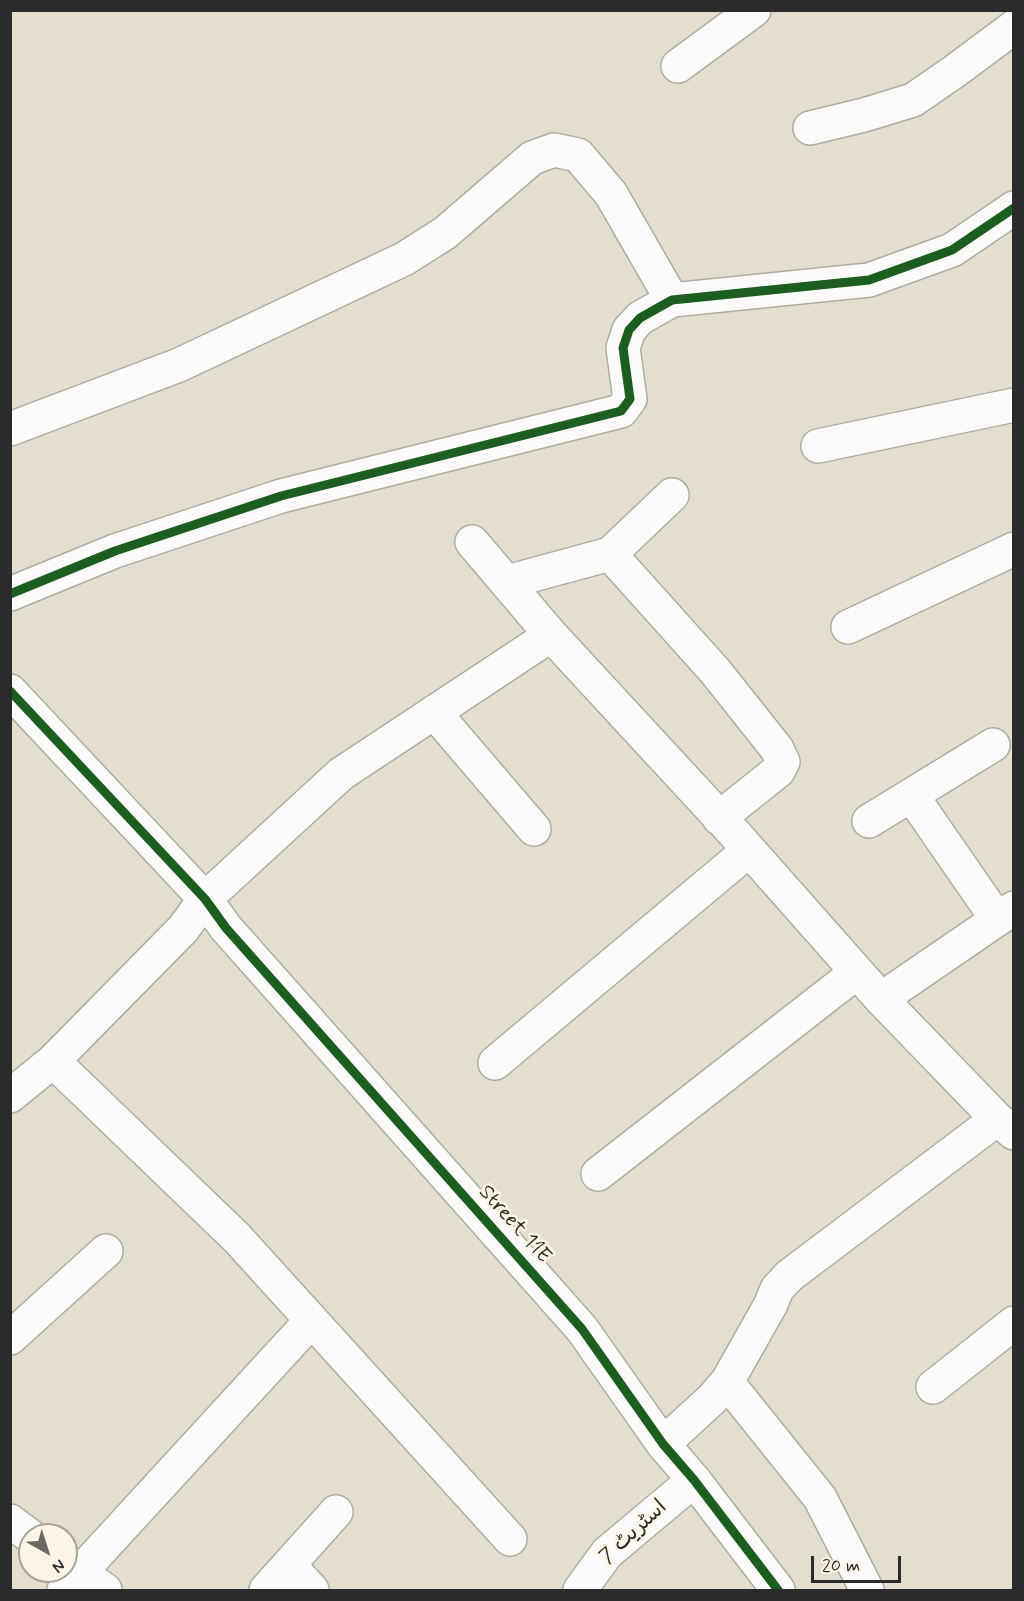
<!DOCTYPE html>
<html>
<head>
<meta charset="utf-8">
<style>
	body { margin:0 }
	#map { position:relative; width:1024px; height:1601px; overflow:hidden; background:#e3decd; font-family:Mynerve,sans-serif }
	canvas { display:block }
	.frame { position:absolute; inset:0; border:12px solid #2b2b2b; pointer-events:none }
	.north { position:absolute; left:18px; top:1523px; width:60px; height:60px; box-sizing:border-box; background:#fcf5e5; border:2px solid #a8a49b; border-radius:50%; rotate:141deg; font-size:16px; font-weight:700; line-height:24px; text-align:center; color:#2b2b2b }
	.north::after { content:''; display:block; margin:auto; width:21px; height:27px; background:#6b6a64; clip-path:polygon(50% 0,100% 100%,50% 72%,0 100%) }
	.scale { position:absolute; left:811px; top:1556px; width:90px; height:27px; box-sizing:border-box; border:3px solid #2b2b2b; border-top:0; padding-left:8px; font-size:18px; line-height:21px; white-space:nowrap; color:#2b2b2b; -webkit-text-stroke:4px #fcf5e5; paint-order:stroke }
</style>
</head>
<body>
<div id="map">
<canvas width="1024" height="1601"></canvas>
<div class="frame"></div>
<div class="north">N</div>
<div class="scale">20 m</div>
</div>
<script>
const context = document.querySelector('canvas').getContext('2d');
context.lineJoin = 'round';
const poly = rows => new Path2D(rows.map(r => 'M' + r).join(''));
function stroke(path, color, width, dash) { context.strokeStyle = color; context.lineWidth = width; context.lineCap = dash ? 'butt' : 'round'; context.setLineDash(dash || []); context.stroke(path); }
function label(font, color, halo, rows, align = 'center') {
  context.font = font + ' Mynerve,"Playpen Sans Arabic",sans-serif'; context.lineWidth = 5; context.setLineDash([]); context.textBaseline = 'middle'; context.strokeStyle = halo; context.fillStyle = color; for (const [text, x, y, turn = 0] of rows) {
    context.save(); context.translate(x, y); context.rotate((+turn || 0) * Math.PI / 180); context.textAlign = isNaN(turn) ? turn : align; if (halo) context.strokeText(text, 0, 0); context.fillText(text, 0, 0); context.restore();
  }
}
const street = poly([
	[678,66,754,10],
	[810,128,864,115,913,100,955,71,1014,27],
	[10,429,179,365,404,259,445,233,532,158,554,150,578,155,611,194,672,300],
	[818,446,1014,405],
	[472,542,551,635,735,834,881,999,997,1119,1014,1133],
	[610,554,715,671,777,749,783,762,778,771,719,818],
	[507,582,610,554,672,495],
	[10,594,115,551,281,496,621,411,630,399,623,348,629,330,640,318,672,300,869,280,952,250,1014,208],
	[848,627,1014,549],
	[10,691,205,899,226,928,582,1329,663,1444,694,1480,778,1590],
	[434,712,534,829],
	[912,796,997,919],
	[869,821,993,745],
	[881,999,1014,908],
	[53,1061,237,1238,510,1539],
	[495,1063,749,850],
	[10,1096,53,1061,183,929,205,899,341,774,551,635],
	[598,1174,857,972],
	[10,1338,106,1251],
	[727,1382,820,1498,867,1590],
	[933,1387,1014,1323],
	[663,1444,712,1399,727,1382,771,1304,777,1289,789,1276,997,1119],
	[10,1521,30,1536],
	[66,1562,105,1590],
	[289,1565,312,1590],
	[64,1590,311,1321],
	[266,1590,336,1512],
	[580,1590,607,1553,694,1480]
]);
stroke(street, '#afaca2', 36);
stroke(street, '#fbfaf8', 33);
stroke(poly([
	[10,594,115,551,281,496,621,411,630,399,623,348,629,330,640,318,672,300,869,280,952,250,1014,208],
	[10,691,205,899,226,928,582,1329,663,1444,694,1480,778,1590]
]), '#1b5e20', 9);
label('21px', '#2b2b2b', '#fcf5e5', [
	["Street 11E",514,1225,48],
	["اسٹریٹ 7",634,1533,-43]
]);
</script>
</body>
</html>
